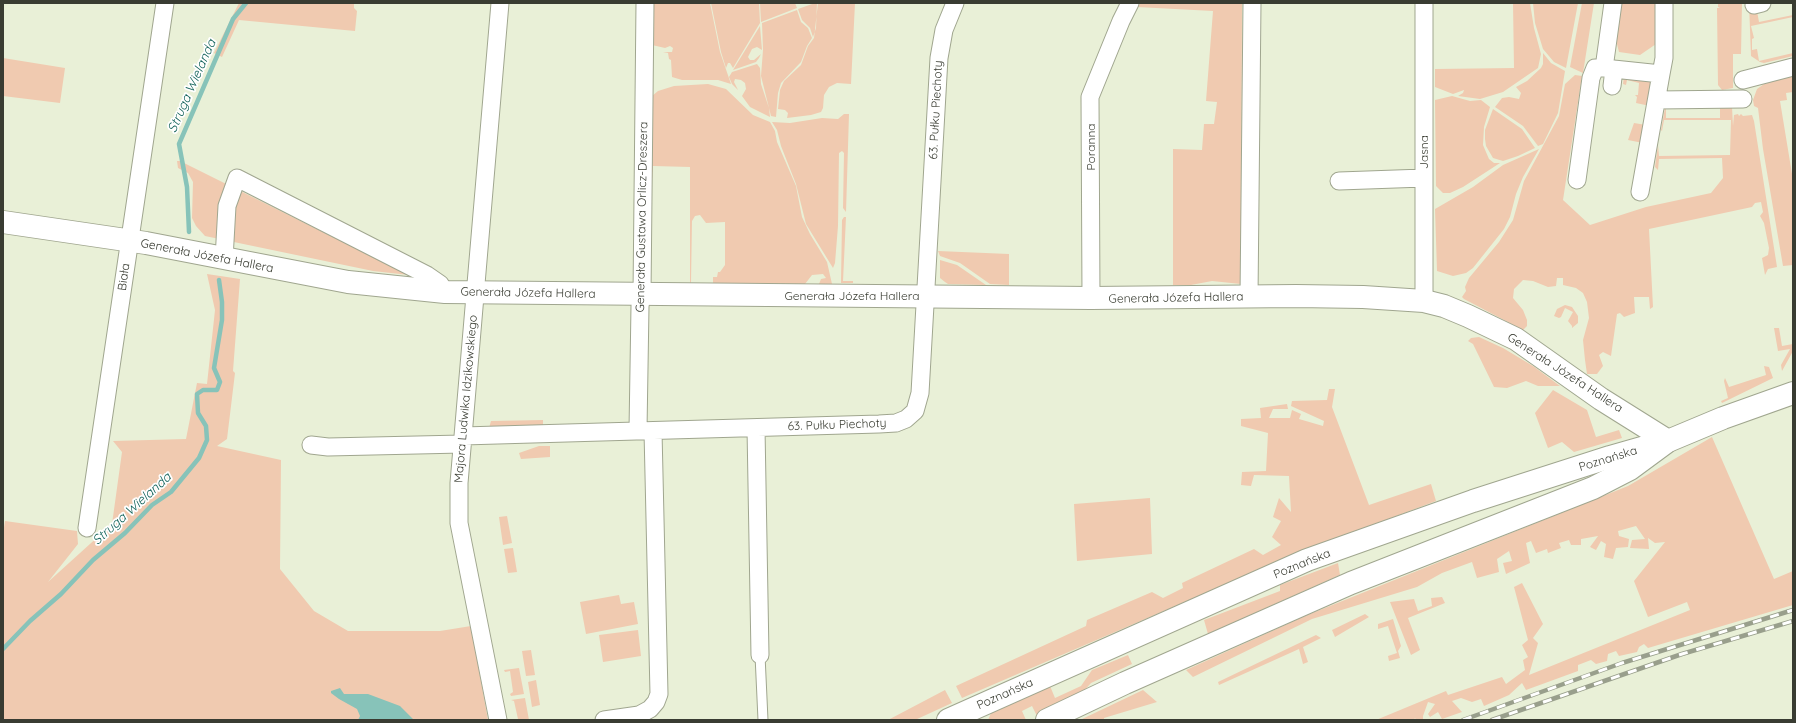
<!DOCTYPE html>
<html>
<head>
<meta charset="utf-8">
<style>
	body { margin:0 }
	#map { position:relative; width:1796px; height:723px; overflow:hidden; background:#e9f0d7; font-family:Quicksand,sans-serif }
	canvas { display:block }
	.frame { position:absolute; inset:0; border:4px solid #393c32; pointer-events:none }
</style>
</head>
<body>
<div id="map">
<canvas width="1796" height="723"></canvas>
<div class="frame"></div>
</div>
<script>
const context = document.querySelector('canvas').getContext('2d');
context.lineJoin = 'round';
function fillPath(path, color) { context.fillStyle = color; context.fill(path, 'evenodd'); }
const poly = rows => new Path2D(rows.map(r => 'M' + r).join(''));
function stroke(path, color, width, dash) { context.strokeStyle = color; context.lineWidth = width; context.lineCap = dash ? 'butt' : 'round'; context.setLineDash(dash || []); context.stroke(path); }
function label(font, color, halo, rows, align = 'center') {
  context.font = font + ' Quicksand,sans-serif'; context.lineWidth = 3.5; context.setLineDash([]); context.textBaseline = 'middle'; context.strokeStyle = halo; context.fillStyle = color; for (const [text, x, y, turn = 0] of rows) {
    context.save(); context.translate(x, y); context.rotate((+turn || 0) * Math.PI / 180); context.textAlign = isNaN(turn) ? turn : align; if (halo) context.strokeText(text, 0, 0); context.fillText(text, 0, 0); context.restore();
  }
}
fillPath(poly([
	[239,3,354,3,354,8,357,11,355,31,239,20,222,57,214,53],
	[652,3,710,3,720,52,731,84,718,80,682,80,672,77,671,60,669,59,668,53,663,52,672,52,673,48,670,46,665,48,652,45],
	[711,3,759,3,760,23,733,68,730,63,728,63,726,68,721,52],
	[760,3,795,3,797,8,761,22],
	[815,3,817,3,816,28,813,37,810,28,802,20,798,9],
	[818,3,855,3,851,84,837,83,829,87,824,95,823,108,821,112,811,115,787,118,788,113,785,110,778,109,780,90,784,81,801,65,808,46,814,38],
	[1141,3,1242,3,1241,284,1212,281,1191,285,1173,285,1173,149,1202,150,1204,124,1214,124,1217,102,1206,101,1213,11,1137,7],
	[1513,3,1530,3,1534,28,1541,54,1538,68,1503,92,1480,99,1458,96,1463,93,1464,90,1453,94,1435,87,1435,69,1514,68],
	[1533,3,1578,3,1566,68,1554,62,1543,49,1535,23],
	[1582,3,1594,3,1583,73,1570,67],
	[1622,3,1659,3,1659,42,1640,55,1619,52,1616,40],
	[1718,3,1742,3,1741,54,1733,54,1733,88,1722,90,1718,85,1717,8,1720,8,1718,7],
	[1749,3,1757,11,1759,22,1793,15,1793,17,1751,26,1754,38,1752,39,1752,50,1757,49,1759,61,1793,53,1793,56,1764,63,1760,62,1751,56],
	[797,10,801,22,808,28,812,38,807,46,801,62,781,83,778,93,776,117,771,116,761,76,763,50,762,23],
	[760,26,762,50,757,47,752,49,748,57,750,60,754,60,761,54,759,58,756,62,733,70],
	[1543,53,1551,63,1565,71,1558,113,1543,144,1538,146,1523,126,1495,107,1502,98,1509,97,1519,99,1521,93,1516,87,1527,81,1541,68,1543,64],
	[3,58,65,68,60,103,3,96],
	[757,64,760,68,761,84,769,108,770,117,750,107,742,96,746,89,745,83,741,80,735,79,734,82,738,90,732,84,729,77,732,72],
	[1575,75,1582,76,1563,200,1590,225,1646,207,1711,193,1723,178,1722,158,1659,159,1658,170,1655,167,1658,145,1659,156,1730,155,1731,120,1664,120,1662,131,1661,130,1665,108,1666,107,1666,118,1720,118,1720,107,1732,107,1733,126,1734,115,1738,114,1739,116,1741,114,1743,116,1752,115,1754,121,1777,267,1768,269,1765,275,1762,258,1768,255,1769,248,1764,223,1760,216,1763,212,1761,202,1755,203,1752,207,1649,229,1653,307,1650,309,1649,297,1634,297,1635,313,1624,317,1620,313,1617,314,1611,356,1603,352,1599,355,1603,366,1597,374,1587,374,1585,360,1583,340,1589,318,1587,302,1583,293,1576,288,1563,285,1563,278,1557,278,1556,286,1548,287,1533,281,1523,280,1514,289,1513,298,1523,310,1527,320,1527,326,1523,330,1464,299,1462,297,1466,291,1465,287,1469,278,1499,242,1513,220,1524,181,1559,116,1565,84],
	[1624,76,1652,79,1650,106,1636,103,1637,97,1635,95,1638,95,1639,83,1627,80,1626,85,1623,84],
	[1793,76,1793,92,1786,93,1787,100,1780,101,1793,180,1793,265,1783,266,1763,149,1758,108,1754,106,1753,100,1757,89,1764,84],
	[708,84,726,89,753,115,770,122,775,131,777,142,796,186,802,217,810,234,827,262,832,284,819,284,821,279,826,278,823,274,812,275,805,284,713,283,713,277,717,277,718,272,720,272,725,265,725,222,706,223,700,215,695,216,692,221,691,282,690,283,690,167,653,166,652,180,650,179,652,96,658,91,674,86],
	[1452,96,1470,101,1481,100,1490,107,1484,127,1483,145,1489,159,1494,163,1500,163,1463,187,1450,193,1443,193,1436,186,1435,100],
	[1493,109,1522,129,1535,148,1518,156,1503,161,1493,158,1486,146,1485,139,1485,130],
	[844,114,849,114,846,212,843,208,844,153,842,151,839,153,838,226,835,263,833,268,806,224,796,184,781,146,777,130,772,122,790,123,822,118,838,119],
	[1634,123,1646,125,1643,143,1628,140],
	[1539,149,1523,177,1516,194,1510,217,1504,229,1473,268,1466,273,1453,276,1437,271,1435,209,1473,187,1503,165],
	[177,161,180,161,409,275,373,271,205,236,196,226,192,218,193,182,188,173,178,168],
	[844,217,846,217,843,281,853,281,853,283,841,283,842,220],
	[938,251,1009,254,1009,285,990,284,960,263,940,256],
	[940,260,957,265,986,285,948,284,945,282,940,278],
	[207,274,240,279,233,371,235,373,227,439,217,446,281,460,280,569,314,611,348,631,440,631,471,626,488,720,3,720,3,534,5,521,77,531,78,544,48,582,112,524,122,452,113,441,186,439,197,383,207,384,215,310],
	[1565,305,1572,307,1578,316,1578,323,1572,328,1572,326,1568,321,1573,312,1565,308,1561,317,1559,318,1554,316,1557,309],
	[1774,328,1779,328,1782,346,1793,344,1793,351,1782,371,1781,365,1790,349,1778,351],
	[1479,337,1503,348,1533,366,1560,386,1538,386,1526,381,1507,388,1494,387,1473,344,1468,341,1471,338],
	[1764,366,1769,367,1773,378,1722,403,1721,401,1728,398,1724,381,1725,378,1729,387,1766,375],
	[1329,389,1335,389,1332,407,1369,505,1431,484,1436,501,1296,554,962,698,956,686,1086,626,1087,620,1152,592,1163,598,1183,588,1182,583,1254,549,1263,555,1281,545,1272,537,1281,521,1273,517,1279,498,1291,512,1289,476,1254,475,1251,486,1241,485,1242,472,1266,471,1268,433,1241,426,1241,419,1261,418,1260,408,1287,404,1288,409,1273,409,1269,418,1290,418,1292,410,1301,414,1299,419,1323,426,1324,421,1291,406,1292,401,1327,400],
	[1553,390,1587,410,1596,437,1619,430,1622,438,1574,452,1562,442,1548,448,1535,413],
	[543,420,543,425,489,428,491,421],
	[1712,437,1774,579,1793,571,1793,605,1648,648,1644,644,1639,647,1637,652,1619,656,1616,651,1608,654,1607,661,1596,664,1591,660,1578,665,1578,671,1526,690,1522,683,1509,695,1484,706,1481,699,1472,702,1461,698,1452,701,1462,712,1442,719,1438,712,1430,717,1428,714,1435,704,1428,702,1423,716,1423,720,1416,720,1415,718,1414,720,1376,720,1446,691,1448,695,1502,677,1506,684,1525,670,1523,660,1528,657,1522,645,1528,640,1514,587,1522,583,1543,624,1533,638,1538,643,1529,675,1690,610,1687,602,1648,617,1634,581,1665,542,1655,543,1648,538,1649,549,1630,548,1632,540,1645,539,1636,526,1618,531,1619,536,1629,539,1628,547,1616,548,1613,559,1604,557,1606,544,1601,541,1596,550,1590,547,1598,536,1581,539,1581,545,1571,545,1569,540,1559,543,1561,548,1548,553,1547,549,1536,553,1531,541,1526,543,1530,563,1506,574,1503,563,1512,561,1509,551,1497,559,1499,572,1477,578,1472,562,1442,573,1417,587,1312,619,1193,677,1186,670,1305,616,1628,486],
	[539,446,550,446,550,457,521,459,519,453],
	[1150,498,1152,554,1077,561,1074,504],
	[507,516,512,543,503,545,499,517],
	[513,548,517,572,508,573,504,549],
	[1338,563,1340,575,1208,634,1204,620,1280,591,1280,585],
	[619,595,621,604,634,602,638,624,586,634,580,602],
	[1442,597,1445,603,1408,618,1420,650,1411,655,1390,602,1414,599,1418,611,1432,606,1431,598],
	[1365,614,1369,617,1335,637,1332,630],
	[1393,619,1401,646,1398,651,1400,658,1389,661,1388,656,1397,653,1388,626,1378,629,1378,624],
	[638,630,641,656,603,662,599,635],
	[1316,635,1321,638,1303,647,1308,662,1303,664,1299,649,1219,685,1218,682],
	[531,650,535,675,526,676,522,651],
	[1128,655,1132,664,1091,683,1083,692,1037,716,1032,706,1022,711,1026,720,988,720,991,713,1050,686,1055,698,1081,686,1092,670],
	[519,668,524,694,511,696,510,694,513,692,510,671,505,672,504,670],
	[536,680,540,705,532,707,528,682],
	[945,690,952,703,915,720,888,720],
	[1143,690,1157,702,1104,718,1104,720,1080,720],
	[525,698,529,720,514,720,518,719,514,701,511,700]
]), '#f0cab0');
fillPath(poly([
	[340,688,344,694,368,694,400,706,414,720,358,720,360,716,357,709,339,699,331,693,331,691]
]), '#87c3b9');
stroke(poly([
	[189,232,187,187,179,144,233,19,246,3],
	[3,649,30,621,61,594,93,560,125,533,152,505,171,492,199,458,207,440,206,426,198,413,197,394,203,390,217,390,220,382,214,368,222,320,222,302,219,280]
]), '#87c3b9', 4.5);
const service = poly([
	[760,655,763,720]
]);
const minor = poly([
	[1424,3,1424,301],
	[1613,3,1604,68,1661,74,1640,192],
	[1754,5,1762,3],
	[1661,74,1664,58,1664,3],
	[1743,80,1793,67],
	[1612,86,1614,69],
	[1657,100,1743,99],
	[1577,180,1591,78,1595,68,1604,68],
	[1339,181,1424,178],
	[224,259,227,206,237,178,427,275,440,284,445,292],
	[1249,297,1252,3],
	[1091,298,1090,97,1121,21,1130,3],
	[756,428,760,655],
	[638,430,640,306,642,294,645,3],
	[463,436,879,424,896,423,906,419,915,411,920,393,939,58,944,30,955,3],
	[311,445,328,447,462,444],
	[87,528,165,3],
	[498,720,459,523,459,483,500,3],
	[604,720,639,715,650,709,656,702,659,694,653,431]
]);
const tertiary = poly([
	[3,222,146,243,348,282,445,292,1091,298,1296,296,1363,297,1424,301,1444,306,1468,316,1516,339,1601,399,1668,441],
	[948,720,1307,560,1473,501,1610,457,1666,441]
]);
const primary = poly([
	[1047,720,1125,683,1351,583,1593,488,1630,469,1668,441,1723,418,1793,393]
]);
stroke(service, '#a0a68f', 11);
stroke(minor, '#a0a68f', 19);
stroke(tertiary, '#a0a68f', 24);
stroke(primary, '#a0a68f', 24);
stroke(service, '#fff', 9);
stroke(minor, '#fff', 17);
stroke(tertiary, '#fff', 22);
stroke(primary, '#fff', 22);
const rail = poly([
	[1463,720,1622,663,1793,610],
	[1492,720,1682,654,1793,621]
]);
stroke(rail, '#999f8c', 4.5);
stroke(rail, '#fff', 3, [9]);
label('12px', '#393c32', '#fff', [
	["63. Pułku Piechoty",936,110,-87],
	["Poranna",1091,147,-90],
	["Jasna",1424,152,-90],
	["Generała Gustawa Orlicz-Dreszera",642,217,-89],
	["Generała Józefa Hallera",207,256,11],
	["Biała",124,277,-82],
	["Generała Józefa Hallera",528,293,1],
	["Generała Józefa Hallera",852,296],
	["Generała Józefa Hallera",1176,298,-1],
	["Generała Józefa Hallera",1565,373,33],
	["Majora Ludwika Idzikowskiego",466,399,-85],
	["63. Pułku Piechoty",837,425,-2],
	["Poznańska",1608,459,-17],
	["Poznańska",1302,564,-22],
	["Poznańska",1005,694,-24]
]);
label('italic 13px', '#116259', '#fff', [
	["Struga Wielanda",192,86,-66],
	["Struga Wielanda",132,509,-42]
]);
</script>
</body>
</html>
